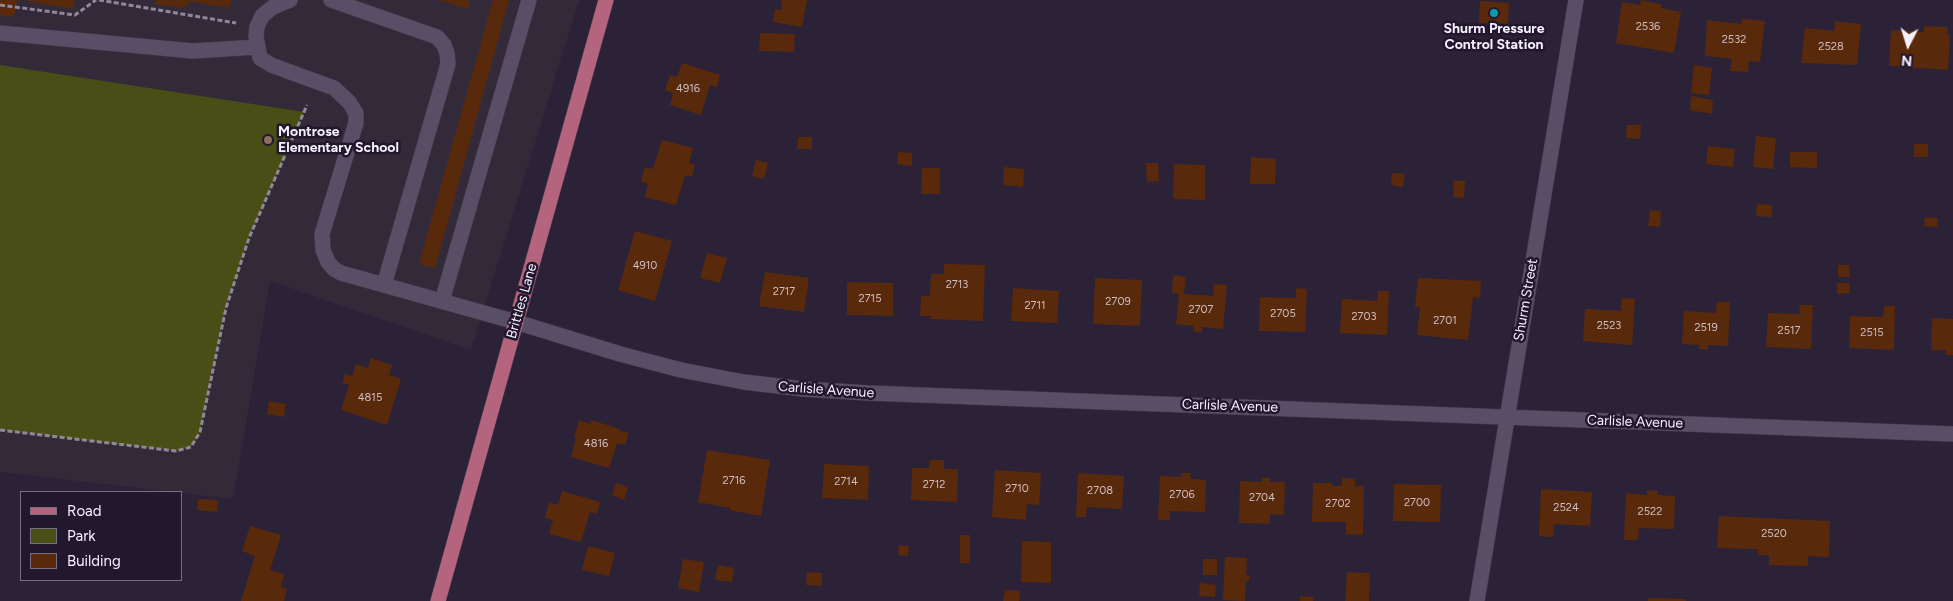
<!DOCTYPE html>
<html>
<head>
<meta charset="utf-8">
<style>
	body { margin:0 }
	#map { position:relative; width:1953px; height:601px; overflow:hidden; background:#2c2237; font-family:Figtree,sans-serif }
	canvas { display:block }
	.legend { position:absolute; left:20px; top:491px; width:162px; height:90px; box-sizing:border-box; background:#22182d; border:1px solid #766e81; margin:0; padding:6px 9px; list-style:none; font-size:15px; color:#f5effe }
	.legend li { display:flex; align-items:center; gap:10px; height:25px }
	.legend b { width:25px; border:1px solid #766e81 }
	.north { position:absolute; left:1883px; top:20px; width:50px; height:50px; -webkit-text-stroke:4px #22182d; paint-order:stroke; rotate:185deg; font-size:14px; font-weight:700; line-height:20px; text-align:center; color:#f5effe }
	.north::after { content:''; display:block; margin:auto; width:18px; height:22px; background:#f5effe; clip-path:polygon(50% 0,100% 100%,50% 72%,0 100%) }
</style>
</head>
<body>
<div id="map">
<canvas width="1953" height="601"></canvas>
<ul class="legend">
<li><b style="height:6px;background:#b4647c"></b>Road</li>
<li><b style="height:14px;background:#484e15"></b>Park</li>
<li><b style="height:14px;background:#59290b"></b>Building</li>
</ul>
<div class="north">N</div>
</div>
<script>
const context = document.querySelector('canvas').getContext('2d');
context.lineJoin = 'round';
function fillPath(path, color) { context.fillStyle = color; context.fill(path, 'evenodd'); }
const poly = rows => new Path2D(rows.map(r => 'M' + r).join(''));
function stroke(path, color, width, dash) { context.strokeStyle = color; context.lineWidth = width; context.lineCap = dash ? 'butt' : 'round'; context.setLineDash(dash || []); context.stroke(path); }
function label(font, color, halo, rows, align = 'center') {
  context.font = font + ' Figtree,sans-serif'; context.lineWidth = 5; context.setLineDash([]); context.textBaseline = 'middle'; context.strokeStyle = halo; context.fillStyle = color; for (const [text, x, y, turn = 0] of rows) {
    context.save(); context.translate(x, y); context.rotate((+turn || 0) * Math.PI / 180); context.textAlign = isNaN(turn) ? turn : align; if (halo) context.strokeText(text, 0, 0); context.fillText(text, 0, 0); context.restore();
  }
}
fillPath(poly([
	[0,0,579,0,471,350,270,281,233,499,0,472]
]), '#332a39');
fillPath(poly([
	[0,65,304,112,249,238,226,308,200,432,191,447,176,451,0,430]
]), '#484e15');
fillPath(poly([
	[0,0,17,0,14,17,0,15],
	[23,0,75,0,73,9],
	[156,0,231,0,230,8,189,1,188,6,185,5,184,8,155,4],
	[438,0,470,0,468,9],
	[493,0,509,0,435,268,419,264],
	[782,0,807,0,802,27,773,22,775,9,781,10],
	[1641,0,1661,4,1661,8,1681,12,1674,53,1616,43,1622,2,1640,5],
	[1480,1,1509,3,1508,25,1479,23],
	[1742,19,1765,21,1760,62,1749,61,1748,72,1730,71,1732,59,1705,56,1707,20,1741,24],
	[1835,21,1861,24,1857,65,1801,63,1805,28,1834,31],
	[1924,26,1948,27,1947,35,1950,35,1948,70,1889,66,1891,30,1924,32],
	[760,33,795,34,794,52,759,51],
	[682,63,720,75,717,87,710,85,701,115,670,105,673,93,665,90,670,75,677,77],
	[1694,65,1712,68,1709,95,1691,93],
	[1691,96,1713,100,1712,114,1690,110],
	[1627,125,1641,125,1640,139,1626,138],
	[1756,136,1776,138,1773,169,1753,167],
	[798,137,812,137,812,149,797,149],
	[662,140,693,148,689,163,695,164,692,177,685,175,676,205,645,197,648,184,641,181,645,167,653,169],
	[1914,144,1928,144,1928,157,1914,157],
	[1708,146,1735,149,1733,167,1706,164],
	[898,152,912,153,912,166,897,164],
	[1790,152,1817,152,1817,168,1790,167],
	[1251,157,1276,159,1275,184,1250,184],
	[756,160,768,163,764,179,752,176],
	[1146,163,1158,163,1159,181,1147,182],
	[1174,164,1205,165,1205,200,1173,199],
	[1004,167,1024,169,1023,187,1003,185],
	[922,168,940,168,940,194,921,194],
	[1392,173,1405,174,1403,187,1391,185],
	[1454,180,1465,181,1464,198,1453,197],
	[1757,204,1772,205,1772,217,1756,216],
	[1650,210,1661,211,1660,227,1648,226],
	[1925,217,1938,218,1937,227,1924,226],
	[635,231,672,241,655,301,618,290],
	[707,253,727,258,720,283,700,278],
	[944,264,985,265,983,321,930,319,931,316,920,316,921,296,930,296,931,274,944,274],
	[1838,265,1849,265,1850,277,1838,277],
	[765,272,809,278,804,312,759,306],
	[1173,275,1186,277,1184,294,1213,296,1214,284,1227,285,1223,329,1202,327,1202,332,1194,332,1193,326,1176,324,1179,294,1172,293],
	[1095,278,1142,280,1140,326,1093,324],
	[1418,278,1481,281,1480,298,1473,297,1468,340,1417,335,1420,307,1415,307],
	[847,282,893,283,893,316,847,315],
	[1837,283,1850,283,1850,293,1837,294],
	[1013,288,1059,291,1057,323,1011,321],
	[1296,288,1307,289,1305,332,1259,331,1260,297,1296,298],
	[1378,291,1389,291,1387,335,1340,333,1342,299,1378,301],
	[1622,298,1635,299,1632,345,1583,341,1585,309,1621,311],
	[1717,302,1730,302,1728,346,1708,345,1708,350,1699,349,1699,345,1682,344,1684,311,1716,313],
	[1800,305,1813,305,1811,349,1766,347,1768,313,1799,314],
	[1884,306,1895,306,1894,350,1849,348,1850,316,1883,317],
	[1932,318,1953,319,1953,355,1946,355,1946,350,1931,350],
	[371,358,392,365,389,375,401,379,387,425,341,410,349,385,342,383,345,374,352,376,356,364,368,368],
	[269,401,286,404,284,417,267,414],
	[579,420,590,424,591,420,620,429,620,431,629,433,625,445,617,443,609,468,571,457,576,439,574,438],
	[707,450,770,460,761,516,730,510,730,508,698,502],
	[930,460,944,460,944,469,958,469,957,502,911,500,912,468,929,468],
	[824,464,869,466,868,500,822,498],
	[995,470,1041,473,1039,505,1027,504,1026,520,992,517],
	[1078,473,1124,476,1122,509,1087,507,1086,517,1076,517],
	[1181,473,1191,473,1190,479,1206,480,1205,512,1170,511,1170,520,1158,520,1160,476,1181,477],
	[1262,478,1270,478,1270,482,1285,482,1284,515,1270,514,1270,524,1239,523,1240,481,1261,482],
	[1342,478,1355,479,1355,486,1364,486,1363,535,1346,534,1346,522,1312,522,1313,483,1332,483,1332,486,1342,486],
	[616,483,628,487,624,500,612,495],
	[1394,484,1441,485,1440,522,1393,521],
	[1541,489,1592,492,1590,526,1554,524,1553,537,1539,536],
	[1647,490,1658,491,1657,495,1675,496,1674,529,1639,528,1638,540,1624,540,1626,493,1647,495],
	[562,491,600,502,597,514,590,512,581,542,549,534,553,520,545,518,549,502,558,505],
	[198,499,218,500,217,512,197,510],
	[1719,516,1830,521,1829,557,1808,556,1808,566,1769,565,1769,555,1758,555,1758,549,1717,548],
	[250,526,281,535,270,570,284,574,281,587,287,589,284,601,241,601,255,556,242,551],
	[960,535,970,535,970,563,960,563],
	[1022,541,1051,542,1051,583,1021,582],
	[899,545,909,546,908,556,898,555],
	[588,546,615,553,609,576,582,570],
	[1225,557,1247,558,1246,575,1249,575,1249,581,1246,581,1245,601,1223,600],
	[683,559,704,562,699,592,678,588],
	[1203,559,1217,559,1217,575,1203,575],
	[718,565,734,568,732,582,715,580],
	[807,572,822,573,822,586,806,585],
	[1347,572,1370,573,1369,601,1345,601],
	[1200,583,1216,585,1215,597,1199,596],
	[1005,590,1020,591,1019,601,1003,601],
	[1300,596,1313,597,1313,601,1300,601],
	[1648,598,1686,599,1686,601,1648,601]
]), '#59290b');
const minor = poly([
	[290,0,273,7,262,16,257,27,256,36,260,58,271,65,334,88,349,102,356,113,356,123,322,234,323,250,328,262,334,269,341,273,516,322,620,354,681,370,744,382,803,389,868,393,1953,434],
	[331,0,437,37,444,45,447,53,448,64,384,285],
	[0,33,193,51,257,47],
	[442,301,529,0],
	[1477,601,1576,0]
]);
const major = poly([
	[438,601,606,0]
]);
stroke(minor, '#463d4f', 16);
stroke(major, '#463d4f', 16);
stroke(poly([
	[99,0,236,23],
	[0,5,75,15,96,0],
	[0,430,176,451,191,447,200,432,226,308,249,238,307,105]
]), '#90889a', 3, [5, 2.5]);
stroke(minor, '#584e66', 15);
stroke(major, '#b4647c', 15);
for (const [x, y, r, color] of [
	[1494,13,5,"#0f9aa8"],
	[268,140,5,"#8d6e63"]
]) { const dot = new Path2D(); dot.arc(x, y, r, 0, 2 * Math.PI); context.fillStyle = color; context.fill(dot); stroke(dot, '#22182d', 2); }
label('11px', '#cebec1', null, [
	["2536",1648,27],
	["2532",1734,40],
	["2528",1831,47],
	["4916",688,89],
	["4910",645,266],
	["2713",957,285],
	["2717",784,292],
	["2715",870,299],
	["2709",1118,302],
	["2711",1035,306],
	["2707",1201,310],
	["2705",1283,314],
	["2703",1364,317],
	["2701",1445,321],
	["2523",1609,326],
	["2519",1706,328],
	["2517",1789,331],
	["2515",1872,333],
	["4815",370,398],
	["4816",596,444],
	["2716",734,481],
	["2714",846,482],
	["2712",934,485],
	["2710",1017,489],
	["2708",1100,491],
	["2706",1182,495],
	["2704",1262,498],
	["2700",1417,503],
	["2702",1338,504],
	["2524",1566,508],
	["2522",1650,512],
	["2520",1774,534]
]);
label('bold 14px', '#f5effe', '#22182d', [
	["Shurm Pressure",1494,29],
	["Control Station",1494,45],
	["Montrose",278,132,"left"],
	["Elementary School",278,148,"left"]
]);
label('14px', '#f5effe', '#22182d', [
	["Shurm Street",1526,300,-80],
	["Brittles Lane",522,301,-74],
	["Carlisle Avenue",826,390,4],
	["Carlisle Avenue",1230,406,2],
	["Carlisle Avenue",1635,422,2]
]);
</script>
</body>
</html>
